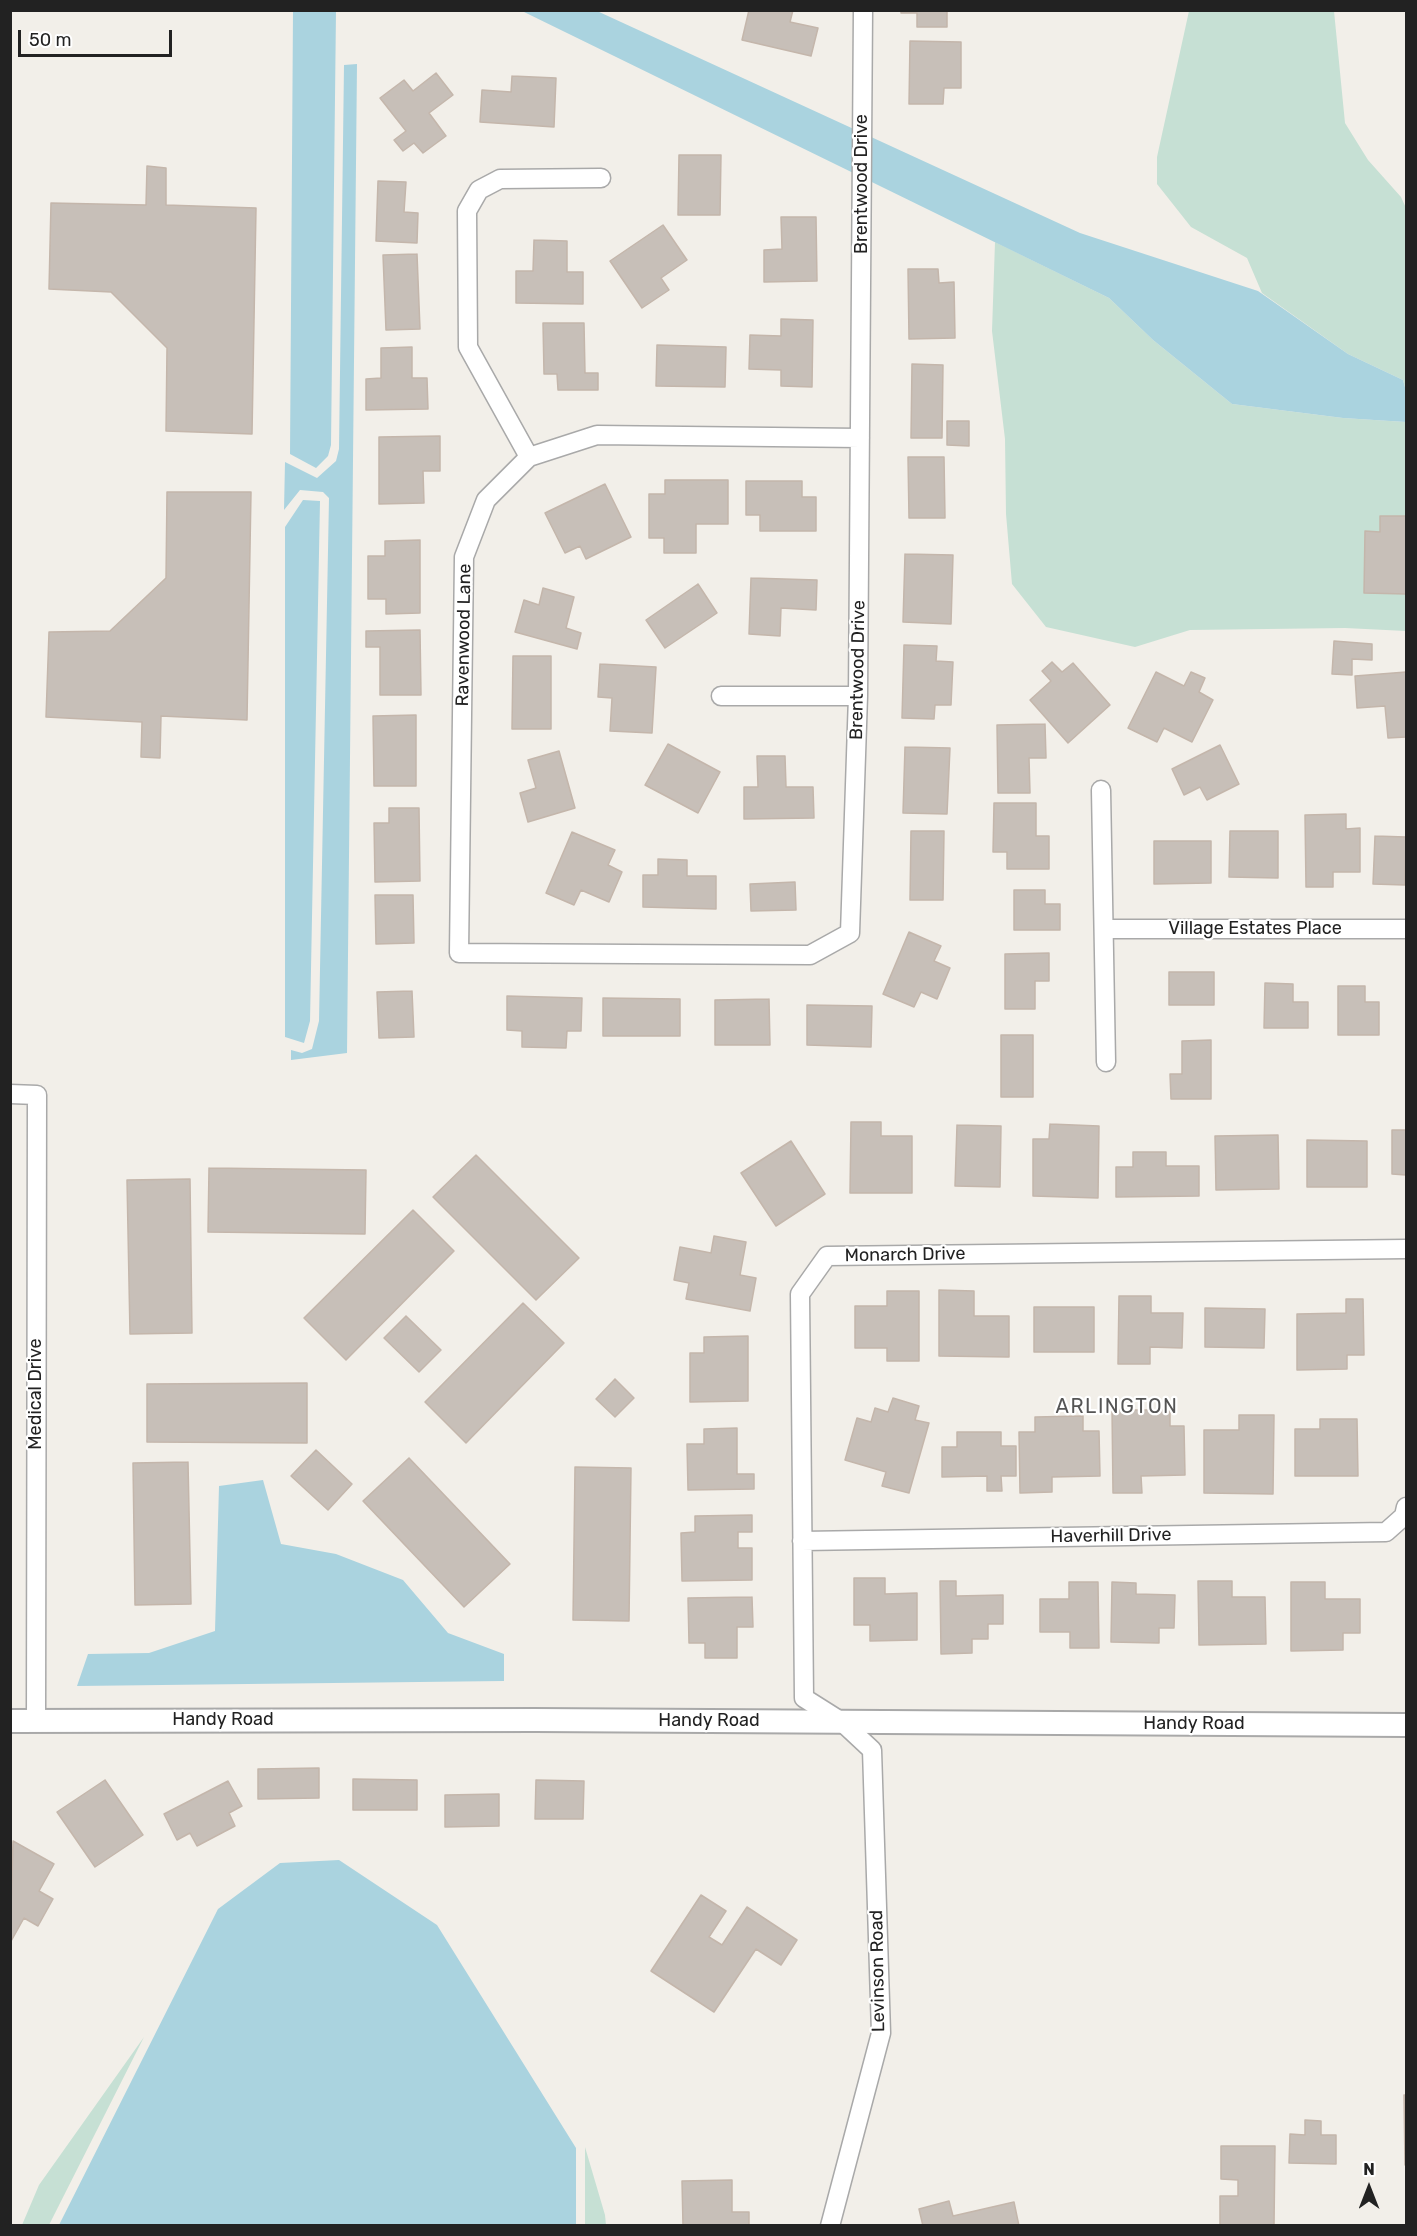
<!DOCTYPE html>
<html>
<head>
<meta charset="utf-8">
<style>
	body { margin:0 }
	#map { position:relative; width:1417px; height:2236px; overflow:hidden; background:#f2efe9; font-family:Rubik,sans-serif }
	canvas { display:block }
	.frame { position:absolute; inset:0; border:12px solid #222; pointer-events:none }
	.north { position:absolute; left:1339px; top:2158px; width:60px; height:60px; -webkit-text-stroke:4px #fff; paint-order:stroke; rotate:0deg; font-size:16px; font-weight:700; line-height:24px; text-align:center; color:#222 }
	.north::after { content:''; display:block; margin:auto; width:21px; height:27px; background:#222; clip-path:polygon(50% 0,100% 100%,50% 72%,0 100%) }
	.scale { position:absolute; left:18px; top:30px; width:154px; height:27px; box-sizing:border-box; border:3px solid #222; border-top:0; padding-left:8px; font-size:18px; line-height:21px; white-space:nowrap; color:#222; -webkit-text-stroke:4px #fff; paint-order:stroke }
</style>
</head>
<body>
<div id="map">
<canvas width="1417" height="2236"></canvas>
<div class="frame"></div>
<div class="north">N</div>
<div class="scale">50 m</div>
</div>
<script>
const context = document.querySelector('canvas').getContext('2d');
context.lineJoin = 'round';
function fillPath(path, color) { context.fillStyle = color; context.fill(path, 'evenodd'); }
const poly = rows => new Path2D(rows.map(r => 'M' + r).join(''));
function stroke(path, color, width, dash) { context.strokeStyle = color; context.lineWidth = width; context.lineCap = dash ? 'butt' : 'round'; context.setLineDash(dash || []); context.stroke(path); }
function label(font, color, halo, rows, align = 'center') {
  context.font = font + ' Rubik,sans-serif'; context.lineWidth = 4.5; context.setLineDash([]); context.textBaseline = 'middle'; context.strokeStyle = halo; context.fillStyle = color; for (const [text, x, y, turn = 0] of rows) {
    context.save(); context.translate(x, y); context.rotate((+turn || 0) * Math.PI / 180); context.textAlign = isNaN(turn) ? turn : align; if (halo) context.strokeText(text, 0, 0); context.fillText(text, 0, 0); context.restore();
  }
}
fillPath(poly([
	[1189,11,1334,11,1345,123,1368,160,1401,197,1406,208,1406,391,1403,380,1348,354,1262,293,1247,258,1191,227,1157,184,1157,157],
	[995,242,1109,298,1153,340,1232,404,1343,418,1406,422,1406,631,1345,628,1190,630,1135,647,1046,627,1012,584,1006,514,1005,439,992,331],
	[144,2037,49,2225,22,2225,39,2185],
	[585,2147,605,2215,606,2225,585,2225]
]), '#c6e0d4');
fillPath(poly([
	[293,11,336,11,331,445,328,456,316,468,290,454],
	[522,11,597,11,1080,233,1258,291,1348,354,1403,380,1406,391,1406,422,1343,418,1232,404,1153,340,1109,298],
	[357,64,347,1053,291,1060,291,1050,302,1053,312,1049,319,1021,329,498,323,492,300,490,284,510,285,462,317,478,336,461,339,449,344,65],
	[303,500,320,501,310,1021,304,1043,285,1037,285,527],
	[263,1480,281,1544,336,1554,403,1580,448,1633,504,1654,504,1681,77,1686,88,1654,149,1653,215,1631,219,1486],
	[339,1860,437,1925,576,2148,576,2225,59,2225,218,1909,280,1863]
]), '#aad3df');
const building = poly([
	[749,10,793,10,790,22,818,28,811,56,742,40,749,10],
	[901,10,947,10,947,27,917,27,917,13,901,13,901,10],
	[910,41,961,42,961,88,944,88,943,104,909,104,910,41],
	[436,73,453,95,429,113,446,136,423,153,414,143,403,151,394,140,406,131,380,98,404,80,413,91,436,73],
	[512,76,556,78,554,127,480,122,482,90,511,92,512,76],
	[679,155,721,155,720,215,678,215,679,155],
	[147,166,166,168,166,205,256,208,252,434,166,431,167,348,111,292,49,289,51,203,146,205,147,166],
	[378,181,406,182,404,212,418,213,417,243,376,241,378,181],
	[781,217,816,217,817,281,764,282,764,250,782,249,781,217],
	[663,225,687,260,661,278,669,290,642,308,610,261,663,225],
	[534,240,567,241,567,272,583,272,583,304,516,303,516,271,533,271,534,240],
	[417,254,420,329,386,330,383,255,417,254],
	[908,269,938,269,939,283,954,282,955,338,909,339,908,269],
	[781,319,813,320,812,387,781,386,781,370,749,369,750,335,781,336,781,319],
	[543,323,584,323,585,373,598,373,598,390,558,390,557,374,544,374,543,323],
	[657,345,726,347,725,387,656,386,657,345],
	[412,347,412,378,427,378,428,409,366,410,366,379,381,378,381,348,412,347],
	[912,364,943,365,942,438,911,438,912,364],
	[947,421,969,421,969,446,947,445,947,421],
	[440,436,440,471,423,471,424,503,379,504,379,437,440,436],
	[908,457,944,457,945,518,909,518,908,457],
	[665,480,728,480,728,524,696,524,696,553,664,553,664,538,649,538,649,494,665,494,665,480],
	[746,481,802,481,802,497,816,497,816,531,760,531,760,515,746,515,746,481],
	[605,484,631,537,586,559,580,546,565,553,545,513,605,484],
	[167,492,251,492,247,720,161,716,160,758,141,757,142,722,46,717,49,632,110,631,166,578,167,492],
	[1380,516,1406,516,1406,594,1364,593,1365,531,1380,532,1380,516],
	[420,540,420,613,386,614,386,599,368,599,368,556,385,556,385,541,420,540],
	[905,554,953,555,951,624,903,622,905,554],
	[751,578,817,580,816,610,781,608,780,636,749,634,751,578],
	[698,584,717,613,665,648,646,620,698,584],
	[543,588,574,597,566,628,581,633,577,649,515,632,524,600,539,605,543,588],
	[420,630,421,695,380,695,380,647,366,647,366,631,420,630],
	[1334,641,1372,644,1372,660,1352,659,1352,675,1332,674,1334,641],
	[904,645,937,646,936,661,953,662,951,705,935,705,934,719,902,718,904,645],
	[513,656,551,656,551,729,512,729,513,656],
	[1052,662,1062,672,1073,663,1110,705,1068,743,1030,700,1051,681,1042,671,1052,662],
	[600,664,656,667,652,733,610,731,612,698,598,697,600,664],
	[1156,672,1184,686,1191,672,1205,678,1199,692,1213,700,1192,742,1164,728,1157,742,1128,728,1156,672],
	[1406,672,1406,737,1388,738,1385,706,1357,708,1355,676,1406,672],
	[416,715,416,786,374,786,373,716,416,715],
	[1045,724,1046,758,1029,758,1030,793,998,793,997,725,1045,724],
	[668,744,720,772,698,813,645,785,668,744],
	[1220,745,1239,784,1207,800,1200,787,1184,795,1172,769,1220,745],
	[905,747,950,748,947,814,903,813,905,747],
	[559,751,575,808,528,822,520,793,536,788,528,760,559,751],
	[757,756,785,756,786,787,813,787,814,818,744,819,744,787,758,787,757,756],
	[994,803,1036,803,1036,836,1049,836,1049,869,1007,869,1007,852,993,852,994,803],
	[389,808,419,808,420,881,375,882,374,823,389,823,389,808],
	[1346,814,1346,829,1360,828,1360,872,1333,872,1333,887,1306,887,1305,815,1346,814],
	[911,831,944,831,943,900,910,900,911,831],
	[1230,831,1278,831,1278,878,1229,877,1230,831],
	[572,832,615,850,608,865,622,872,609,902,581,890,574,905,546,893,572,832],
	[1375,836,1406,837,1405,885,1373,884,1375,836],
	[1154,841,1211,841,1211,883,1154,884,1154,841],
	[658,859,687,860,687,876,716,876,716,909,643,907,643,875,658,875,658,859],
	[795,882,796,910,751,911,750,884,795,882],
	[1014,890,1045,890,1045,904,1060,904,1060,930,1014,930,1014,890],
	[375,895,413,895,414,943,376,944,375,895],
	[909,932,941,946,934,961,950,968,937,999,921,992,914,1007,883,994,909,932],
	[1049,953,1049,981,1035,981,1035,1009,1005,1009,1005,954,1049,953],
	[1169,972,1214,972,1214,1005,1169,1005,1169,972],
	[1265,983,1293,984,1293,1002,1308,1002,1308,1028,1264,1028,1265,983],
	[1338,986,1365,986,1365,1002,1379,1002,1379,1035,1338,1035,1338,986],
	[412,991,414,1037,379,1038,377,992,412,991],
	[507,996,582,998,581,1031,567,1031,566,1048,522,1047,522,1031,507,1030,507,996],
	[603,998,680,999,680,1036,603,1036,603,998],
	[769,999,770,1045,715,1045,715,1000,769,999],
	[807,1005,872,1006,871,1047,807,1045,807,1005],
	[1001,1035,1033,1035,1033,1097,1001,1097,1001,1035],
	[1211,1040,1211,1099,1171,1099,1170,1074,1182,1074,1182,1041,1211,1040],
	[851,1122,881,1122,881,1136,912,1136,912,1193,850,1193,851,1122],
	[1050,1124,1099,1126,1098,1198,1033,1196,1033,1139,1049,1139,1050,1124],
	[957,1125,1001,1126,1000,1187,955,1186,957,1125],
	[1392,1130,1406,1130,1406,1189,1406,1175,1392,1174,1392,1130],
	[1278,1135,1279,1189,1216,1190,1215,1136,1278,1135],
	[1307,1140,1367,1141,1367,1187,1307,1187,1307,1140],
	[791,1141,825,1194,776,1226,741,1173,791,1141],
	[1133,1152,1166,1152,1166,1166,1199,1166,1199,1196,1116,1197,1116,1167,1133,1167,1133,1152],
	[476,1155,579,1258,536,1300,433,1197,476,1155],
	[209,1168,366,1170,365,1234,208,1232,209,1168],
	[190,1179,192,1333,130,1334,127,1180,190,1179],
	[413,1210,454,1251,346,1360,304,1318,413,1210],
	[714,1236,746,1242,740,1275,756,1278,750,1311,686,1299,689,1283,674,1280,680,1247,711,1253,714,1236],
	[939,1290,974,1291,974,1316,1009,1316,1009,1357,939,1356,939,1290],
	[887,1291,919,1291,919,1361,887,1361,887,1348,855,1348,855,1306,887,1306,887,1291],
	[1119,1296,1151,1296,1151,1313,1183,1313,1182,1348,1150,1347,1150,1364,1118,1364,1119,1296],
	[1346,1299,1363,1299,1364,1355,1347,1355,1347,1369,1297,1370,1297,1314,1346,1313,1346,1299],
	[523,1303,564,1343,466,1443,425,1402,523,1303],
	[1034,1307,1094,1307,1094,1352,1034,1352,1034,1307],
	[1205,1308,1265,1309,1264,1348,1205,1347,1205,1308],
	[406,1316,441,1350,419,1372,384,1338,406,1316],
	[748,1336,748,1401,690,1402,690,1353,704,1353,704,1337,748,1336],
	[615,1379,634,1398,615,1417,596,1399,615,1379],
	[307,1383,307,1443,147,1442,147,1384,307,1383],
	[893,1398,919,1406,915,1420,929,1423,909,1493,882,1486,886,1472,845,1460,857,1418,871,1422,875,1408,888,1412,893,1398],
	[1112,1410,1170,1410,1170,1426,1184,1426,1185,1475,1141,1476,1142,1493,1113,1493,1112,1410],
	[1239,1415,1274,1415,1273,1494,1204,1493,1204,1430,1239,1430,1239,1415],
	[1083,1416,1083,1431,1099,1431,1100,1476,1052,1477,1052,1492,1020,1493,1019,1432,1035,1432,1035,1417,1083,1416],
	[1320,1419,1357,1419,1358,1476,1295,1476,1295,1429,1320,1429,1320,1419],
	[737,1428,737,1474,754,1474,754,1489,688,1490,687,1444,704,1444,704,1429,737,1428],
	[957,1432,1001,1432,1001,1446,1016,1446,1016,1476,1001,1476,1002,1491,987,1491,987,1476,942,1477,942,1447,957,1447,957,1432],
	[316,1450,352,1484,328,1510,291,1476,316,1450],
	[409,1458,510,1564,464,1607,363,1501,409,1458],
	[188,1462,191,1604,135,1605,133,1463,188,1462],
	[575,1467,631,1468,629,1621,573,1620,575,1467],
	[752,1515,752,1532,738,1532,738,1548,752,1548,752,1580,682,1581,681,1533,695,1532,695,1516,752,1515],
	[854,1578,885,1578,885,1594,917,1593,917,1640,870,1641,870,1625,854,1625,854,1578],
	[940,1581,956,1581,956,1596,1003,1595,1003,1624,988,1624,988,1639,972,1639,972,1653,941,1654,940,1581],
	[1198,1581,1232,1581,1232,1597,1265,1597,1266,1644,1199,1645,1198,1581],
	[1069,1582,1098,1582,1099,1648,1070,1648,1070,1632,1040,1632,1040,1599,1069,1599,1069,1582],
	[1112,1582,1136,1583,1136,1594,1175,1595,1174,1628,1159,1628,1159,1643,1111,1642,1112,1582],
	[1291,1582,1325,1582,1325,1599,1360,1599,1360,1633,1343,1633,1343,1650,1291,1651,1291,1582],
	[752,1597,753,1627,737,1627,737,1658,705,1658,705,1643,689,1643,688,1598,752,1597],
	[319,1768,319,1798,258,1799,258,1769,319,1768],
	[353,1779,417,1780,417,1810,353,1810,353,1779],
	[105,1780,143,1835,95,1867,57,1812,105,1780],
	[536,1780,584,1781,583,1819,535,1819,536,1780],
	[228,1781,242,1806,229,1813,235,1826,197,1846,190,1833,177,1840,164,1814,228,1781],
	[499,1794,499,1826,445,1827,445,1795,499,1794],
	[13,1841,54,1864,39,1891,53,1899,38,1926,24,1918,10,1943,13,1841],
	[701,1895,726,1911,709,1937,722,1945,747,1907,797,1940,781,1965,756,1949,714,2012,651,1971,701,1895],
	[1404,2095,1406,2095,1406,2165,1405,2165,1404,2095],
	[1305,2120,1321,2121,1321,2135,1336,2135,1336,2164,1289,2163,1290,2134,1305,2135,1305,2120],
	[1221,2146,1275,2146,1274,2226,1220,2226,1220,2196,1238,2196,1238,2180,1221,2179,1221,2146],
	[732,2180,732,2212,749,2212,749,2226,683,2226,682,2181,732,2180],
	[949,2201,953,2216,1014,2202,1019,2226,923,2226,919,2209,949,2201]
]);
fillPath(building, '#c7bfb8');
stroke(building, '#c4b6ab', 1.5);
const minor = poly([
	[860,438,597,435,529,457,486,500,464,557,459,953,810,955,850,933,858,696,863,10],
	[529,457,468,347,467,211,479,190,500,179,601,178],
	[721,696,858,696],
	[1101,790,1106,1062],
	[1104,929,1406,929],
	[10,1094,37,1095,36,1721],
	[802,1541,1386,1532,1404,1516,1406,1507],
	[830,2226,881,2033,872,1750,842,1722,804,1698,800,1294,827,1256,1406,1249]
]);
const tertiary = poly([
	[10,1721,535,1720,1406,1725]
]);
stroke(minor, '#a9a9a9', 21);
stroke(tertiary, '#a9a9a9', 26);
stroke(minor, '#fff', 18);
stroke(tertiary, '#fff', 22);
label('18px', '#222', '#fff', [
	["Brentwood Drive",862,184,-90],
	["Ravenwood Lane",464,635,-89],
	["Brentwood Drive",858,670,-89],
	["Village Estates Place",1255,929],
	["Monarch Drive",905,1255,-1],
	["Medical Drive",36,1394,-90],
	["Haverhill Drive",1111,1536,-1],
	["Handy Road",223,1720],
	["Handy Road",709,1721],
	["Handy Road",1194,1724],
	["Levinson Road",878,1971,-91]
]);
context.letterSpacing = '1.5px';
label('20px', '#555', '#fff', [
	["ARLINGTON",1117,1407]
]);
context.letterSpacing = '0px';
</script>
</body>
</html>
